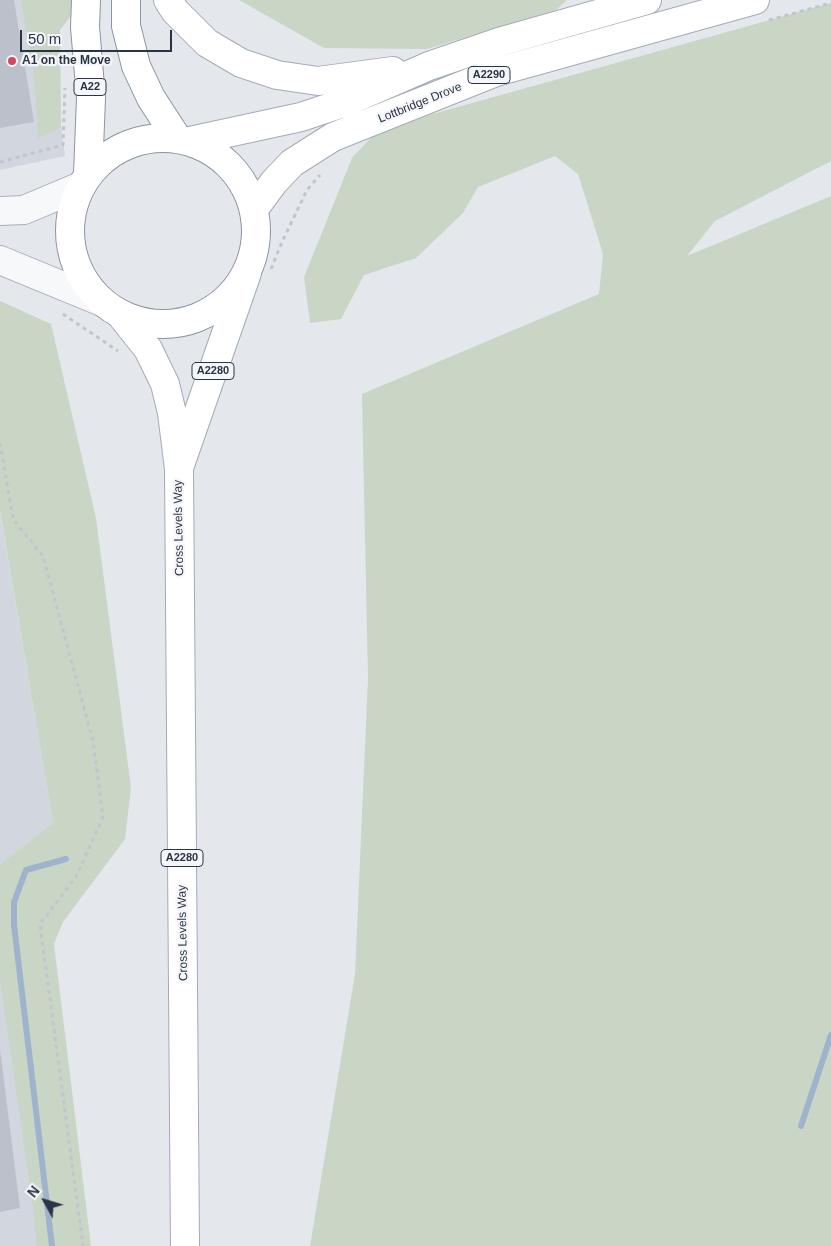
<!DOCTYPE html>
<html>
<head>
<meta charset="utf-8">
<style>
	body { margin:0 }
	#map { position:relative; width:831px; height:1246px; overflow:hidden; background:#e4e7ec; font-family:Helvetica,sans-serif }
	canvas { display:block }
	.north { position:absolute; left:20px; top:1176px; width:50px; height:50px; -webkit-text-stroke:4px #f4f6f9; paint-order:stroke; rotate:309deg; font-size:14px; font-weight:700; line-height:20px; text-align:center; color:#2b3445 }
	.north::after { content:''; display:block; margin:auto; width:18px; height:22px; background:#2b3445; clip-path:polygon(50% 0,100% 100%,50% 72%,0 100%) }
	.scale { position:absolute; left:20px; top:30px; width:152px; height:22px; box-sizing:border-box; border:2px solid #2b3445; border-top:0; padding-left:6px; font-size:15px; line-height:18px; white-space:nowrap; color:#2b3445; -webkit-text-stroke:4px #f4f6f9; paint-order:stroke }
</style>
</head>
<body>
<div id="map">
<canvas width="831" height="1246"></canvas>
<div class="north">N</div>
<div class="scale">50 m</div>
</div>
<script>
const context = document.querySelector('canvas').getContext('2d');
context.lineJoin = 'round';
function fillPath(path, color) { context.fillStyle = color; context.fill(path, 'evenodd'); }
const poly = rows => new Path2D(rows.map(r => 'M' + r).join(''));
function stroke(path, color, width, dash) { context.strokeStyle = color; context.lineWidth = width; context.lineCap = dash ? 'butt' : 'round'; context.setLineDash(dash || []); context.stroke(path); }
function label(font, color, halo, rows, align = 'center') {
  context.font = font + ' Helvetica,sans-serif'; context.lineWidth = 4.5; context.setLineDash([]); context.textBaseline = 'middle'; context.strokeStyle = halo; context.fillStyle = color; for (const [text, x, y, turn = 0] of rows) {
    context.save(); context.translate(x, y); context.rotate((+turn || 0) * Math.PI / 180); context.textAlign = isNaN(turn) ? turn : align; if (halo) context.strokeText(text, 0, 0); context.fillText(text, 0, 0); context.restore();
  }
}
fillPath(poly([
	[0,0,44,0,65,156,0,170],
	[0,512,53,823,0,864],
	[0,964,34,1208,36,1246,0,1246]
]), '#d2d6de');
fillPath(poly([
	[21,0,73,0,74,12,60,30,61,127,38,138,34,75],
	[239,0,567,0,556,10,427,49,324,48],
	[831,3,831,161,715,221,687,256,831,196,831,1246,310,1246,355,974,368,679,362,394,599,294,603,254,578,174,555,156,478,187,463,213,416,258,364,275,341,319,310,323,304,277,352,158,379,129],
	[0,301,51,324,96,518,131,788,125,839,63,922,54,944,91,1246,36,1246,34,1214,0,980,0,864,53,823,0,510]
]), '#c9d6c5');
stroke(poly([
	[801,1126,831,1035],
	[52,1246,14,925,14,902,26,870,66,859]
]), '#9fb4cc', 6);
fillPath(poly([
	[0,0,14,0,34,122,0,128],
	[0,1049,20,1208,0,1212]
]), '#bbc0ca');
const minor = poly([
	[0,211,24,210,81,186],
	[0,260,102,302]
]);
const major = poly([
	[168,0,175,11,207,43,241,63,277,75,318,81,393,71],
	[190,141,301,117,346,102,429,66,499,42,647,0],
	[254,209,274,182,292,163,333,137,496,72,755,0],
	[120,314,148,349,165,384,172,413,179,469,185,1246],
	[180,465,247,273]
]);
const highway = poly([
	[86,0,85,27,91,98,88,174],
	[126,0,126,26,136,66,151,98,177,138],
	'70 231a93 93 0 1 1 186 0a93 93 0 1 1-186 0Z'
]);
stroke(minor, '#a9aeb7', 30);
stroke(major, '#a3abb8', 30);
stroke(highway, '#8b94a3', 30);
stroke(poly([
	[769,20,831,3],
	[0,162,63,145,65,88],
	[271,269,282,242,307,190,320,175],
	[63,314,118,351],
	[0,443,13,519,43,556,93,741,103,817,76,877,40,924,83,1246]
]), '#c2c5cb', 3, [4, 4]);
stroke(minor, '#f7f8fa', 28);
stroke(major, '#fff', 28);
stroke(highway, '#fff', 28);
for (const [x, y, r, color] of [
	[12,61,5,"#d1495b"]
]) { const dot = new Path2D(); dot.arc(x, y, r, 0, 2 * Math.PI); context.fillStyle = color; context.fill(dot); stroke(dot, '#f4f6f9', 2); }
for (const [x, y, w] of [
	[489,75,42],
	[90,87,32],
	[213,371,42],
	[182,858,42]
]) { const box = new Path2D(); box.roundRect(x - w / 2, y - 8.5, w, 17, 4); context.fillStyle = '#f4f6f9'; context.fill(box); stroke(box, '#2b3445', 1); }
label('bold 11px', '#2b3445', null, [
	["A2290",489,75],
	["A22",90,87],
	["A2280",213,371],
	["A2280",182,858]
]);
label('bold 12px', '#2b3445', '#f4f6f9', [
	["A1 on the Move",22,61]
], 'left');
label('12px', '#2b3445', '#f4f6f9', [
	["Lottbridge Drove",420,103,-22],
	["Cross Levels Way",179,528,-91],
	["Cross Levels Way",183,933,-91]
]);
</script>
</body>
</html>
